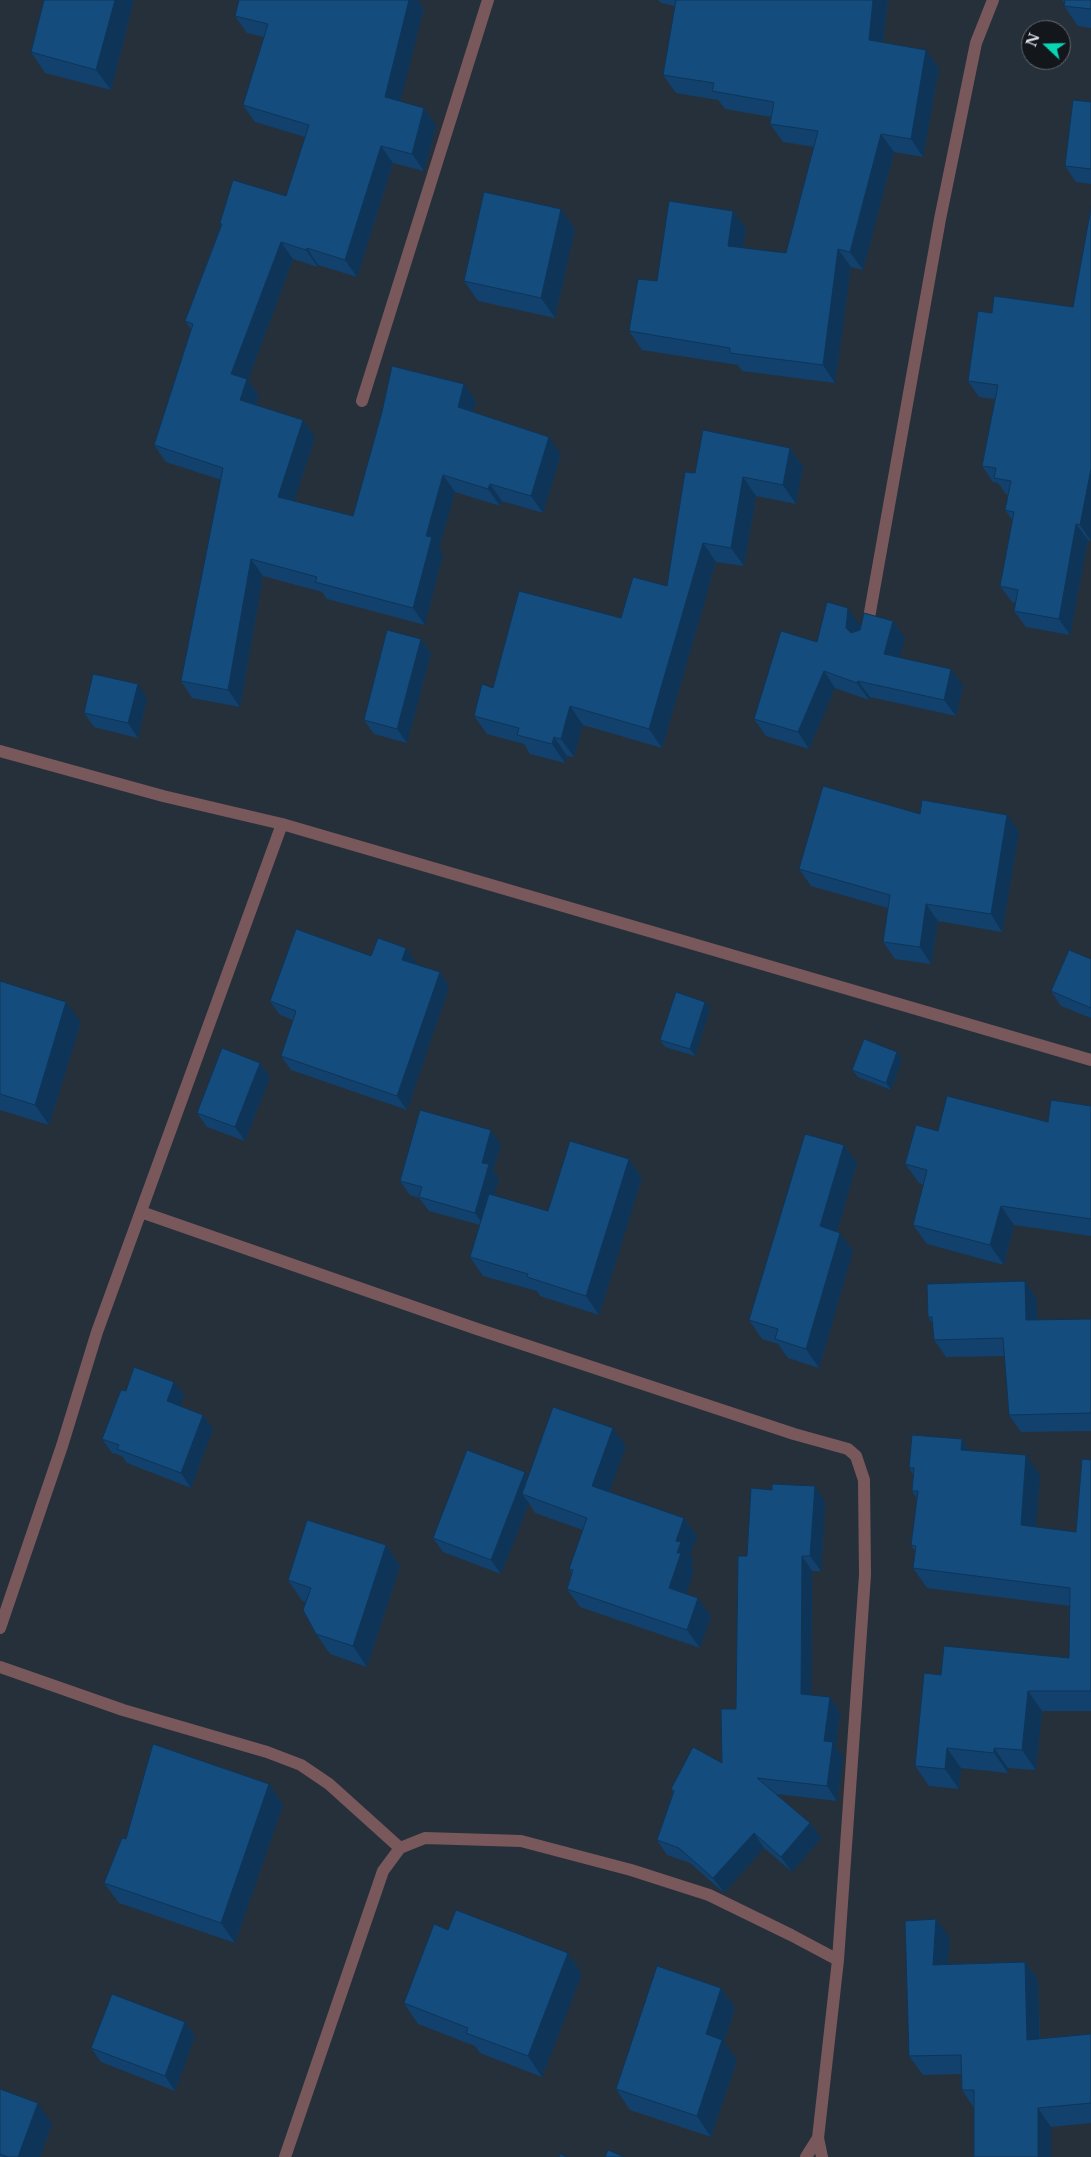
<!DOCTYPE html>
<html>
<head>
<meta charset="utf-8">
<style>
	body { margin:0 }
	#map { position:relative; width:1091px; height:2157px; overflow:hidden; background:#26303a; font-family:"Libre Baskerville",serif }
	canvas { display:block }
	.north { position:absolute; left:1021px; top:20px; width:50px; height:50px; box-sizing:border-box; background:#13171c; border:1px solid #63686e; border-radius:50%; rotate:291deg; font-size:14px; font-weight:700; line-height:20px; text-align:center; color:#dce2e9 }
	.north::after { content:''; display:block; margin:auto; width:18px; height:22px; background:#09d5b5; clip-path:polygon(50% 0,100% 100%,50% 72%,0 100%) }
</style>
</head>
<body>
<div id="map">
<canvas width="1091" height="2157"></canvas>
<div class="north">N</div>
</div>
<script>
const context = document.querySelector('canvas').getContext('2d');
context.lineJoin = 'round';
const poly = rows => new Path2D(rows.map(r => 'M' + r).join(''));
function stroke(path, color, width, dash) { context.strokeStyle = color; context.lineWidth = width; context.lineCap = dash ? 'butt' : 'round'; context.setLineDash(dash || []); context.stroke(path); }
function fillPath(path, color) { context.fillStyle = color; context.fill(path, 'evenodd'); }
stroke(poly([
	[362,401,488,0],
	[867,629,940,219,976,43,993,0],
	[0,751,163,796,282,824,1091,1060],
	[141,1212,477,1329,794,1434,848,1449,856,1456,864,1480,865,1575,838,1960,818,2138,822,2157],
	[0,1628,62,1446,97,1332,282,824],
	[0,1667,123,1710,267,1752,301,1765,329,1784,400,1848],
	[285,2157,383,1871,400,1848,425,1838,521,1841,631,1870,709,1895,791,1935,838,1960],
	[806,2157,818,2138]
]), '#79585c', 12);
fillPath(poly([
	[44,0,134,0,111,90,45,73,31,52],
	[658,0,888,0,883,43,926,50,939,68,923,157,894,152,863,270,851,267,835,383,742,371,738,365,642,350,629,331,657,281,733,211,746,229,743,248,786,253,814,147,783,142,770,124,771,117,725,109,718,100,676,93,663,75,675,6,661,3],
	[1062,0,1091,0,1091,28,1078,26,1064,6,1064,3],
	[424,8,400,101,436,125,424,171,393,163,357,277,318,265,318,267,293,259,248,380,259,396,256,405,315,437,294,501,353,516,464,384,476,401,473,412,561,454,543,513,502,501,500,506,455,492,439,548,443,554,425,625,327,599,322,592,263,576,240,707,192,698,181,681,221,480,166,462,154,445,191,329,185,321,221,225,220,223,286,196,305,137,255,122,243,105,264,37,247,33,235,16],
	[1091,102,1091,184,1076,182,1065,166],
	[1091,208,1091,541,1088,540,1070,635,1026,627,1014,611,1016,603,1012,602,1000,586,1013,521,1005,510,1008,495,1006,494,998,483,993,482,982,466,995,399,979,397,968,381,992,313,1073,307],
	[561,209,575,229,555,318,478,301,464,281],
	[790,448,803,467,796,504,756,496,744,566,716,562,662,748,583,725,574,757,567,756,565,763,530,754,524,744,487,734,474,716,493,688,621,618,667,586,695,473],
	[893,621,905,638,899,657,963,686,956,716,870,697,869,700,835,688,809,749,766,736,754,719,817,642,860,625,859,630],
	[421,639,431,653,407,743,374,734,364,720],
	[147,698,138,738,94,727,84,713],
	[920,814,1007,815,1019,832,1002,932,938,921,931,964,895,959,883,942,888,908,811,886,799,869],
	[371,956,416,962,415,964,440,972,449,987,407,1110,291,1070,281,1056,293,1020,280,1015,270,1001],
	[1091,959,1091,1018,1061,1006,1051,991],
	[0,981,81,1022,49,1125,0,1110],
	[705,1002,710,1009,695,1056,665,1047,660,1040],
	[902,1059,891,1090,858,1077,852,1070],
	[260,1063,270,1077,245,1141,207,1127,197,1113],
	[1091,1106,1091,1236,1014,1225,1004,1265,927,1244,913,1225,924,1185,919,1183,905,1164,938,1131,1048,1122],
	[501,1144,493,1171,499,1179,494,1196,548,1211,629,1159,642,1178,599,1315,540,1296,537,1291,483,1276,470,1257,480,1225,429,1211,419,1198,410,1195,400,1181],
	[844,1145,857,1163,837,1231,840,1233,853,1251,819,1368,788,1358,778,1344,762,1339,749,1320],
	[1037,1299,1037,1320,1091,1319,1091,1431,1021,1432,1009,1415,1005,1356,946,1357,934,1340,933,1324,928,1317],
	[174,1382,184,1396,180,1406,203,1415,213,1429,191,1488,127,1463,122,1456,112,1453,102,1439,126,1391],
	[962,1439,970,1451,1040,1475,1036,1527,1076,1532,1091,1460,1091,1711,1042,1711,1036,1770,1008,1768,1008,1773,961,1768,959,1789,929,1786,915,1766,941,1675,1069,1658,1070,1606,927,1588,913,1568,915,1551,911,1545,917,1499,912,1491,913,1474,909,1468],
	[626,1446,609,1492,684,1518,697,1536,690,1555,693,1560,691,1567,694,1571,686,1594,711,1616,700,1648,580,1607,567,1589,572,1574,569,1569,583,1530,535,1513,529,1503,501,1574,443,1552,433,1538,528,1477],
	[825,1501,821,1571,812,1571,811,1695,840,1712,836,1747,843,1757,837,1801,776,1794,810,1823,821,1838,792,1872,764,1848,724,1893,690,1863,667,1855,657,1840,673,1792,671,1789,722,1763,736,1709,747,1556],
	[386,1545,400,1566,367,1667,330,1654,316,1634,306,1602,302,1601,288,1580],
	[269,1784,283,1805,235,1943,119,1903,104,1883,126,1839],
	[448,1930,568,1953,582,1974,542,2077,480,2053,475,2046,418,2024,404,2003],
	[950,1938,947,1964,1025,1962,1038,1980,1040,2038,1091,2034,1091,2123,1051,2127,974,2108,962,2090,961,2074,923,2075,909,2056],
	[721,1988,735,2008,724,2042,737,2060,711,2137,630,2110,616,2089],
	[185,2022,195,2036,175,2091,101,2062,91,2048],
	[0,2089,52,2124,40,2157,0,2157]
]), '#11416c');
fillPath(poly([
	[115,0,134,0,111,90,96,70],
	[409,0,418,0,424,8,397,114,385,97],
	[873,0,888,0,881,58,869,40],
	[926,50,939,68,923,157,911,139],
	[424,108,436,125,424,171,412,154],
	[881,134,894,152,863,270,850,252],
	[381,146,393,163,357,277,345,260],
	[561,209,575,229,555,318,541,298],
	[733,211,746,229,741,264,728,246],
	[281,242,293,259,248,380,259,396,252,417,240,400,231,374],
	[307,248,318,265,318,267,306,250],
	[838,249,851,267,835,383,823,365],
	[464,384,476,401,470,424,458,407],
	[303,420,315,437,290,514,278,497],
	[549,437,561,454,543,513,531,496],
	[790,448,803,467,796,504,783,485],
	[1091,469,1091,541,1080,525],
	[443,475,455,492,439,548,443,554,425,625,413,608,426,536],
	[743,477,756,496,744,566,731,548],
	[490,484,502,501,500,506,488,489],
	[1076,524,1088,540,1070,635,1059,619],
	[703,543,716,562,662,748,649,729],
	[251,559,263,576,240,707,228,690],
	[848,608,860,625,857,644,846,628],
	[893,621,905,638,896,670,884,654],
	[421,639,431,653,407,743,397,729],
	[951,669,963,686,956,716,944,700],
	[824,671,835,688,809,749,798,732],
	[858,681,870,697,869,700,857,683],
	[138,684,147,698,138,738,128,723],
	[570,706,583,725,574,757,561,739],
	[554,737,567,756,565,763,552,744],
	[1007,815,1019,832,1002,932,991,914],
	[926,904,938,921,931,964,920,947],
	[406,948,416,962,412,974,402,960],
	[440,972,449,987,407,1110,397,1096],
	[66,1002,81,1022,49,1125,35,1105],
	[705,1002,710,1009,695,1056,690,1049],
	[897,1052,902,1059,891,1090,886,1083],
	[260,1063,270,1077,245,1141,235,1127],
	[491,1130,501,1144,493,1171,499,1179,485,1227,475,1213,482,1163],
	[844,1145,857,1163,833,1245,820,1226],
	[629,1159,642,1178,599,1315,586,1296],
	[1001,1206,1014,1225,1004,1265,990,1245],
	[840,1233,853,1251,819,1368,806,1349],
	[1025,1281,1037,1299,1038,1337,1026,1320],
	[174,1382,184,1396,177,1416,167,1401],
	[203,1415,213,1429,191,1488,181,1473],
	[613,1428,626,1446,605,1504,592,1486],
	[962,1439,976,1459,961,1450],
	[1026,1455,1040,1475,1035,1545,1021,1525],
	[525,1472,535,1486,522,1494,529,1503,501,1574,491,1560],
	[815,1486,825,1501,821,1571,810,1556],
	[684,1518,697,1536,690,1555,693,1560,691,1567,694,1571,682,1606,669,1588,677,1553,676,1541],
	[386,1545,400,1566,367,1667,353,1646],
	[802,1556,812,1571,811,1709,801,1694],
	[698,1598,711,1616,700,1648,687,1630],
	[1028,1691,1042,1711,1036,1770,1022,1750],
	[830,1697,840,1712,836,1747,843,1757,837,1801,827,1786,824,1741],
	[947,1748,961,1768,959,1789,945,1769],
	[994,1748,1008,1768,1008,1773,994,1753],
	[269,1784,283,1805,235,1943,221,1923],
	[810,1823,821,1838,792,1872,781,1857],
	[754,1833,764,1848,724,1893,713,1878],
	[936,1919,950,1938,946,1984,933,1965],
	[568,1953,582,1974,542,2077,528,2056],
	[1025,1962,1038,1980,1040,2058,1027,2040],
	[721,1988,735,2008,724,2042,737,2060,711,2137,697,2116,706,2034],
	[185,2022,195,2036,175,2091,165,2076],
	[38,2103,52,2124,40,2157,18,2157],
	[1038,2108,1051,2127,1051,2157,1038,2157]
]), '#0e3558');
const building = poly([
	[44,0,115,0,96,70,31,52,44,0],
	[239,0,409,0,385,97,424,108,412,154,381,146,345,260,307,248,306,250,281,242,231,374,247,379,240,400,303,420,278,497,353,516,382,412,392,366,464,384,458,407,549,437,531,496,490,484,488,489,443,475,426,536,432,537,413,608,315,582,317,577,251,559,228,690,181,681,223,468,154,445,193,324,185,321,222,224,220,223,233,180,286,196,309,125,243,105,268,24,235,16,239,0],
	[676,0,873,0,869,40,926,50,911,139,881,134,850,252,838,249,823,365,730,353,730,348,629,331,638,279,657,281,669,201,733,211,728,246,786,253,818,131,770,124,774,102,712,91,714,83,663,75,676,0],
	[1065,0,1091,0,1091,9,1064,6,1065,0],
	[1073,100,1091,102,1091,169,1065,166,1073,100],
	[484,192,561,209,541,298,464,281,484,192],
	[1091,208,1091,469,1080,525,1076,524,1059,619,1014,611,1018,590,1000,586,1014,512,1005,510,1011,481,994,478,996,468,982,466,998,385,968,381,978,311,992,313,994,296,1073,307,1091,208],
	[703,430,790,448,783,485,743,477,731,548,703,543,649,729,570,706,561,739,554,737,552,744,517,735,519,728,474,716,482,684,493,688,519,591,621,618,633,577,667,586,685,472,695,473,703,430],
	[827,602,848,608,846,628,851,633,860,630,864,613,893,621,884,654,951,669,944,700,858,681,857,683,824,671,798,732,754,719,781,631,817,642,827,602],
	[387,630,421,639,397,729,364,720,387,630],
	[93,674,138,684,128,723,84,713,93,674],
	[823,786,920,814,922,800,1007,815,991,914,926,904,920,947,883,942,890,895,799,869,823,786],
	[296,929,371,956,378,938,406,948,402,960,440,972,397,1096,281,1056,296,1011,270,1001,296,929],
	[1069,950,1091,959,1091,1008,1051,991,1069,950],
	[0,981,66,1002,35,1105,0,1094,0,981],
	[676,992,705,1002,690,1049,660,1040,676,992],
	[864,1039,897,1052,886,1083,852,1070,864,1039],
	[222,1048,260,1063,235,1127,197,1113,222,1048],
	[947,1096,1048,1122,1051,1100,1091,1106,1091,1219,1001,1206,990,1245,913,1225,927,1170,905,1164,916,1125,938,1131,947,1096],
	[420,1110,491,1130,482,1163,489,1164,475,1213,419,1197,422,1187,400,1181,420,1110],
	[805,1134,844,1145,820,1226,840,1233,806,1349,775,1339,778,1329,749,1320,805,1134],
	[570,1141,629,1159,586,1296,527,1277,528,1274,470,1257,489,1194,548,1211,570,1141],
	[1025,1281,1026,1320,1091,1319,1091,1413,1009,1415,1003,1338,934,1340,932,1317,928,1317,927,1284,1025,1281],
	[134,1367,174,1382,167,1401,203,1415,181,1473,117,1449,119,1445,102,1439,121,1390,126,1391,134,1367],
	[553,1407,613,1428,592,1486,684,1518,676,1541,681,1542,677,1553,681,1553,669,1588,698,1598,687,1630,567,1589,573,1570,569,1569,587,1518,522,1494,553,1407],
	[912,1435,962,1439,961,1450,1026,1455,1021,1525,1076,1532,1082,1459,1091,1460,1091,1691,1028,1691,1022,1750,994,1748,994,1753,947,1748,945,1769,915,1766,924,1673,941,1675,944,1646,1069,1658,1070,1588,913,1568,916,1546,911,1545,918,1491,912,1491,914,1468,909,1468,912,1435],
	[467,1450,525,1472,491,1560,433,1538,467,1450],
	[772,1484,815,1486,810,1556,802,1556,801,1694,830,1697,824,1741,833,1742,827,1786,757,1778,810,1823,781,1857,754,1833,713,1878,679,1848,657,1840,674,1791,671,1789,693,1747,722,1763,721,1709,736,1709,738,1556,747,1556,751,1488,772,1490,772,1484],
	[307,1520,386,1545,353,1646,316,1634,303,1610,311,1588,288,1580,307,1520],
	[153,1744,269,1784,221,1923,104,1883,122,1838,126,1839,153,1744],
	[456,1910,568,1953,528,2056,466,2033,468,2028,404,2003,434,1924,448,1930,456,1910],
	[936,1919,933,1965,1025,1962,1027,2040,1091,2034,1091,2103,1038,2108,1038,2157,974,2157,974,2090,962,2090,961,2055,909,2056,905,1921,936,1919],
	[657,1966,721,1988,706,2034,722,2040,697,2116,616,2089,657,1966],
	[112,1994,185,2022,165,2076,91,2048,112,1994],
	[0,2089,38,2103,18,2157,8,2157,0,2154,0,2089],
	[608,2150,624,2157,605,2157,608,2150],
	[560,2154,567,2157,559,2157,560,2154]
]);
fillPath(building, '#144c7e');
stroke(building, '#0e3558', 1);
</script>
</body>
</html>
